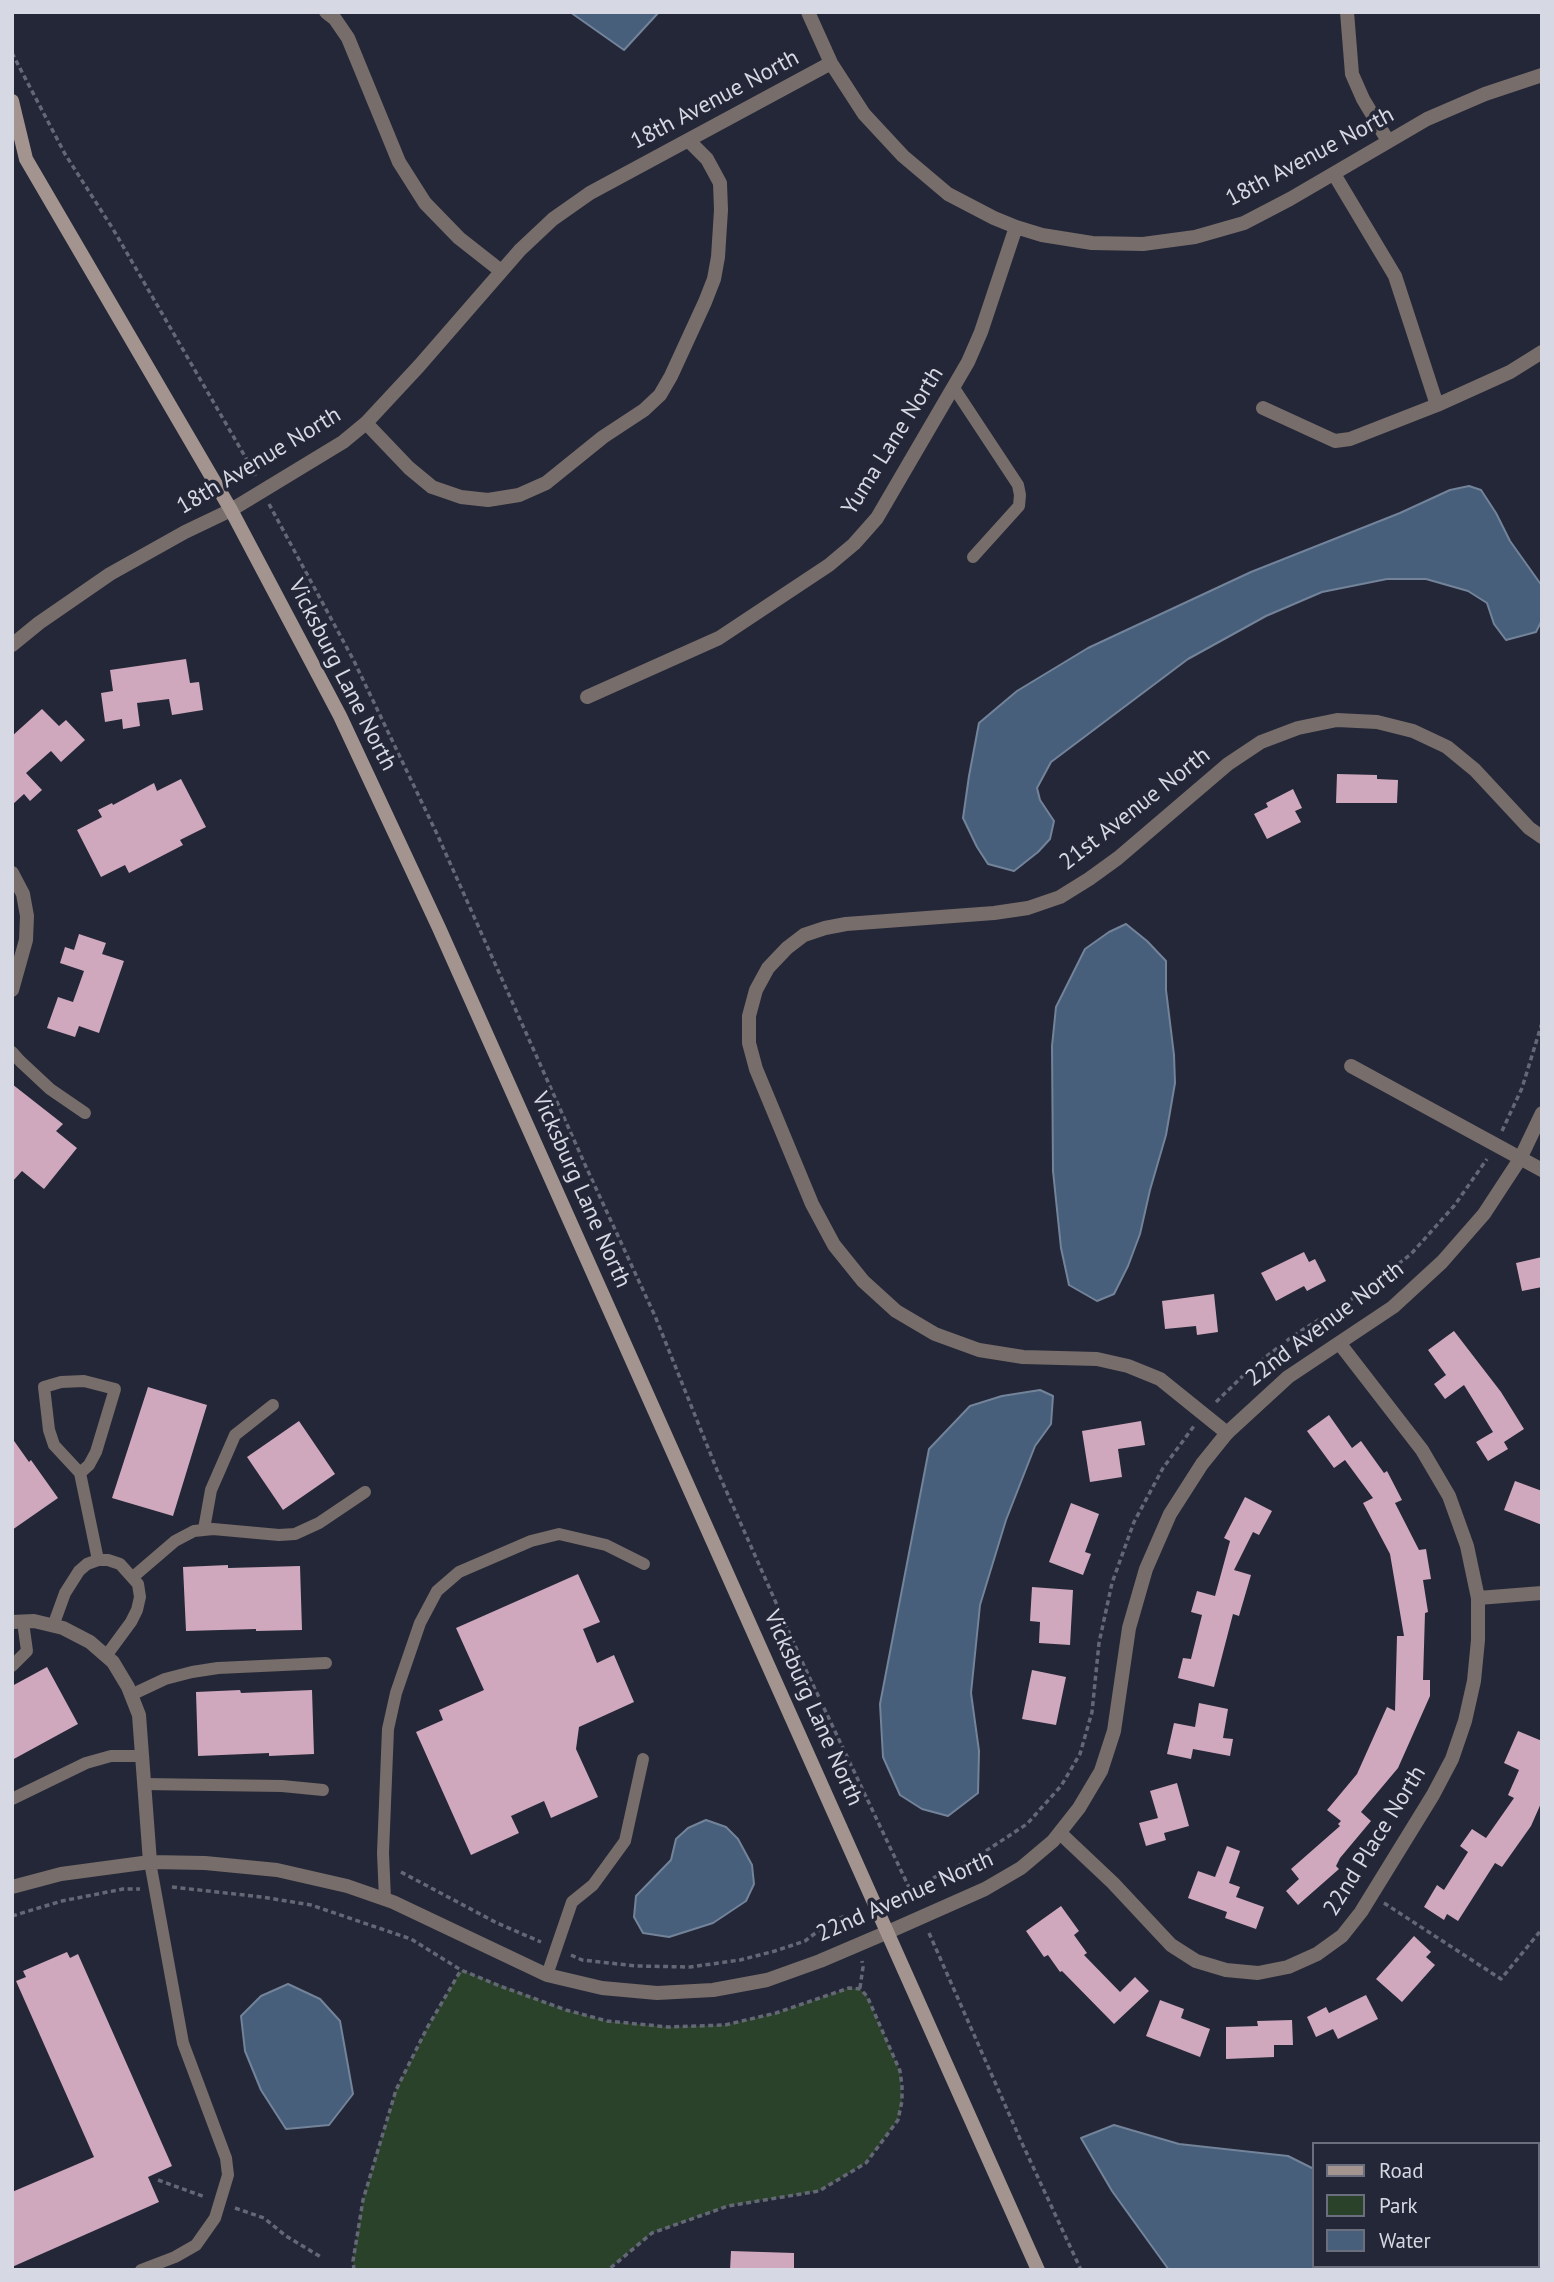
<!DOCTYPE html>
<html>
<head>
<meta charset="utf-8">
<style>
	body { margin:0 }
	#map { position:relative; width:1554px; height:2282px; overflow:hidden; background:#242737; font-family:"PT Sans",sans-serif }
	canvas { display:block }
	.frame { position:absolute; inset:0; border:14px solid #d6d8e3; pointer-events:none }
	.legend { position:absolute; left:1312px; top:2142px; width:228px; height:126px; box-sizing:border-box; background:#242737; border:2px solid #6b6e7c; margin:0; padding:9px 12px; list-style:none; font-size:21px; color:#d6d8e3 }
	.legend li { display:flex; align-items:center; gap:14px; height:35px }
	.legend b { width:35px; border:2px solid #6b6e7c }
</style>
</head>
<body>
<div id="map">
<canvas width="1554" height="2282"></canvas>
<div class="frame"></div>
<ul class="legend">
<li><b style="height:9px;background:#a4948f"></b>Road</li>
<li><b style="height:19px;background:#2a422a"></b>Park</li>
<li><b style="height:19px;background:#475f7a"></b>Water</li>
</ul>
</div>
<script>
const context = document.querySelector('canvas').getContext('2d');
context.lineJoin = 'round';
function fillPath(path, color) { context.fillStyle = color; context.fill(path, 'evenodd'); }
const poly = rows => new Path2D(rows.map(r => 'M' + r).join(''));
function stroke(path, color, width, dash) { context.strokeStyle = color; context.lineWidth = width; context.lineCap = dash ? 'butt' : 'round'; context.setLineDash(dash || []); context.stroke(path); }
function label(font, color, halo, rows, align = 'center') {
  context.font = font + ' "PT Sans",sans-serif'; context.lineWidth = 7; context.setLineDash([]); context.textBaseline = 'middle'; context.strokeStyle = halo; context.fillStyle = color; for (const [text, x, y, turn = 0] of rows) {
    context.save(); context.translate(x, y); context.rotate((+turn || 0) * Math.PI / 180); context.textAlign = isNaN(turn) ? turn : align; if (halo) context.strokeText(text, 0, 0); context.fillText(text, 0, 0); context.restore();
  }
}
fillPath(poly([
	[461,1970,566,2010,607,2021,668,2027,725,2025,776,2013,849,1988,860,1989,867,1996,900,2071,902,2101,898,2120,866,2163,819,2191,728,2206,652,2233,608,2270,354,2270,353,2261,363,2200,396,2090,427,2028]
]), '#2a422a');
const water = poly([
	[570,12,659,12,624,50,570,12],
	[1469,486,1481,490,1496,513,1510,541,1542,586,1542,620,1536,632,1506,640,1494,624,1487,603,1468,591,1426,579,1387,579,1322,592,1266,616,1188,659,1051,762,1037,788,1040,800,1054,821,1050,839,1038,852,1014,871,988,864,977,847,963,818,969,776,979,723,1017,691,1088,648,1251,572,1400,513,1450,490,1469,486],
	[1126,924,1147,941,1166,961,1166,990,1174,1055,1175,1083,1166,1135,1150,1190,1140,1234,1128,1266,1114,1294,1097,1301,1069,1285,1061,1248,1053,1171,1052,1046,1056,1007,1085,949,1109,932,1126,924],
	[1040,1390,1053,1396,1051,1424,1035,1446,1006,1520,980,1605,971,1693,979,1751,978,1793,948,1816,922,1809,900,1795,883,1757,880,1704,929,1449,970,1406,1002,1396,1040,1390],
	[706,1820,726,1827,738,1839,752,1865,754,1884,746,1901,713,1923,669,1937,643,1933,634,1917,636,1896,671,1860,676,1839,688,1828,706,1820],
	[288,1984,320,1999,340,2021,353,2094,329,2125,286,2129,261,2090,245,2051,241,2016,261,1996,288,1984],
	[1114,2125,1179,2144,1288,2156,1314,2169,1314,2266,1538,2266,1538,2242,1542,2245,1542,2270,1169,2270,1112,2191,1081,2138,1114,2125]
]);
fillPath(water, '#475f7a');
stroke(water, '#72839a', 2);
fillPath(poly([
	[186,659,190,683,199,682,203,710,172,715,169,699,137,703,140,726,123,729,122,719,105,722,101,693,113,691,110,670],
	[42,709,59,726,66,720,85,740,61,762,51,751,26,773,42,790,30,801,24,794,12,805,12,736],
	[1337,774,1377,775,1377,779,1398,780,1397,803,1336,803],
	[181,779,206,827,180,840,183,845,129,873,125,865,101,877,77,830,102,817,98,810,112,803,113,805,154,783,157,791],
	[1293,789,1302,808,1295,811,1301,822,1267,839,1254,814,1268,807,1266,803],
	[79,934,106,943,102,954,124,961,99,1033,79,1026,75,1037,47,1028,58,997,73,1002,84,971,60,963,65,947,74,950],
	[12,1084,63,1124,56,1131,77,1148,44,1189,22,1171,12,1182],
	[1304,1252,1309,1262,1315,1259,1326,1281,1307,1291,1304,1286,1276,1301,1261,1273],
	[1542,1257,1542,1287,1522,1291,1516,1263],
	[1214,1294,1218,1332,1197,1335,1196,1326,1165,1329,1162,1301],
	[1454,1331,1501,1392,1524,1429,1504,1442,1508,1449,1488,1461,1476,1442,1493,1432,1464,1385,1445,1399,1434,1384,1446,1375,1428,1350],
	[148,1387,207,1405,173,1516,112,1498],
	[1329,1415,1352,1448,1361,1441,1384,1473,1387,1471,1402,1500,1395,1503,1419,1550,1426,1549,1431,1579,1423,1580,1428,1612,1425,1613,1423,1680,1430,1680,1430,1696,1398,1768,1361,1812,1371,1821,1340,1858,1336,1866,1339,1869,1298,1905,1286,1891,1299,1879,1291,1869,1340,1826,1338,1824,1341,1821,1327,1810,1357,1774,1387,1707,1395,1711,1397,1636,1404,1636,1390,1554,1363,1503,1373,1498,1345,1460,1334,1468,1307,1431],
	[299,1421,335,1474,283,1510,247,1457],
	[1141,1421,1145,1445,1118,1449,1122,1477,1090,1482,1082,1431],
	[12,1438,29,1462,31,1460,58,1498,12,1530],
	[1515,1481,1542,1491,1542,1525,1504,1510],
	[1245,1497,1272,1511,1259,1535,1253,1532,1234,1570,1251,1575,1239,1616,1233,1614,1214,1687,1178,1678,1183,1658,1191,1659,1202,1615,1191,1612,1197,1591,1215,1596,1230,1541,1224,1538],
	[1071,1503,1099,1514,1085,1552,1091,1554,1083,1575,1049,1562],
	[228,1565,228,1568,300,1566,302,1630,256,1631,256,1629,186,1631,183,1567],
	[578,1574,600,1622,583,1629,597,1663,614,1655,634,1702,579,1727,576,1749,598,1797,551,1818,544,1801,511,1816,519,1833,471,1855,416,1732,443,1720,439,1710,484,1690,456,1628],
	[1032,1587,1073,1590,1070,1645,1039,1643,1040,1622,1030,1621],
	[47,1667,78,1724,12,1760,12,1686],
	[1032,1670,1066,1677,1056,1725,1022,1719],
	[240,1690,241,1693,312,1690,314,1754,269,1756,269,1753,198,1756,196,1692],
	[1199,1703,1228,1709,1223,1738,1233,1739,1230,1756,1193,1749,1191,1759,1167,1754,1174,1723,1195,1727],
	[1518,1731,1542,1741,1542,1801,1531,1826,1502,1867,1495,1863,1458,1921,1447,1914,1444,1920,1424,1907,1437,1885,1444,1890,1468,1852,1460,1846,1472,1829,1486,1838,1514,1798,1508,1795,1519,1770,1504,1763],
	[1177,1783,1189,1826,1164,1833,1166,1840,1146,1846,1139,1823,1158,1818,1150,1791],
	[1227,1846,1240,1851,1229,1883,1240,1887,1236,1897,1264,1907,1256,1929,1225,1918,1227,1912,1188,1898,1198,1871,1215,1877],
	[1061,1906,1079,1931,1074,1935,1087,1953,1084,1955,1120,1992,1135,1977,1149,1991,1114,2024,1062,1971,1060,1972,1048,1955,1044,1957,1026,1931],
	[1414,1936,1431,1952,1426,1957,1435,1965,1402,2002,1376,1979],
	[67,1952,70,1958,78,1954,172,2166,148,2177,159,2202,12,2267,12,2192,94,2157,16,1981,26,1977,23,1971],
	[1366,1995,1378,2019,1338,2039,1333,2029,1316,2037,1307,2017,1326,2007,1329,2013],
	[1160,2000,1184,2009,1181,2018,1210,2029,1200,2057,1146,2036],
	[1292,2020,1293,2045,1274,2045,1274,2057,1226,2059,1226,2027,1258,2026,1257,2021],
	[731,2251,794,2253,794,2270,730,2270]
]), '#cfa8bd');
stroke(poly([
	[12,53,65,154,113,229,254,472,255,476],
	[269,504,354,661,437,834,587,1169,655,1316,717,1470,805,1668,915,1900],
	[1502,1131,1522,1088,1542,1023],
	[1216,1402,1250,1369,1293,1336,1361,1293,1411,1254,1454,1206,1487,1159],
	[401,1872,497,1923,541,1942],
	[172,1887,262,1897,311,1905,411,1939,461,1970,500,1986,566,2010,607,2021,668,2027,725,2025,776,2013,849,1988,860,1989,867,1996,900,2071,902,2086,902,2101,898,2120,866,2163,819,2191,728,2206,652,2233,608,2270],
	[910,1889,975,1858,1027,1824,1061,1786,1080,1754,1092,1712,1099,1643,1112,1583,1134,1522,1163,1468,1194,1426],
	[1384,1903,1501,1979,1542,1929],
	[12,1916,62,1901,123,1889,140,1889],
	[929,1933,1021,2141,1081,2270],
	[571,1955,582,1960,636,1966,690,1967,740,1960,775,1951,805,1941,830,1922,845,1916,852,1931],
	[860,1988,863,1967,862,1961],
	[158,2180,205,2197],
	[235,2208,264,2218,286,2236,321,2257],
	[354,2270,353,2261,363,2200,396,2090,427,2028,461,1970]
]), '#646775', 3.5, [5, 3.5]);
stroke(poly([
	[954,388,1018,485,1020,495,1019,506,973,557],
	[12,1052,20,1061,50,1089,85,1113],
	[80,1473,89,1465,96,1452,115,1389,84,1381,61,1382,44,1387,49,1430,54,1445,80,1473,98,1560],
	[204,1529,211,1490,235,1435,273,1405],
	[133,1577,175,1541,194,1531,213,1529,279,1535,295,1534,319,1523,365,1492],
	[53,1626,65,1593,79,1571,87,1564,98,1560,108,1560,120,1564,138,1584,140,1597,137,1610,131,1622,106,1656],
	[12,1666,27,1651,23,1622],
	[131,1695,165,1679,192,1672,218,1668,326,1663],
	[144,1784,282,1786,323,1790],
	[12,1799,86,1763,111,1756,142,1756],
	[385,1899,383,1853,388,1729,396,1693,420,1623,437,1591,459,1572,531,1541,559,1534,606,1545,644,1564],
	[547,1975,572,1902,593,1885,625,1841,643,1759],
	[141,2270,175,2257,196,2245,215,2218,228,2175,226,2158,183,2043,150,1862]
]), '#776d6a', 12);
stroke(poly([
	[326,12,335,19,348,38,399,162,425,203,459,238,501,271],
	[808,12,831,63,864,114,903,156,948,194,994,218,1016,227,1042,235,1092,243,1143,244,1195,237,1244,223,1290,199,1427,119,1485,94,1542,75],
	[1347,12,1352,74,1363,99,1388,141],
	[1334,174,1395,276,1437,405],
	[1263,408,1335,441,1350,439,1437,405,1510,372,1542,352],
	[366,423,409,468,432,487,461,497,488,500,519,495,546,483,603,437,644,410,660,395,671,376,705,302,714,279,718,257,721,210,720,183,707,159,688,140],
	[231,510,343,442,366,423,419,366,520,250,553,219,590,193,831,63],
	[587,697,719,638,829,565,854,544,877,518,968,362,981,332,1016,227],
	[12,873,23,894,27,916,26,940,12,990],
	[1351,1066,1542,1170],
	[1227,1433,1160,1379,1128,1366,1097,1359,1023,1357,979,1350,935,1334,896,1311,863,1281,834,1245,812,1204,756,1069,749,1043,749,1016,756,990,768,968,787,948,804,935,825,928,846,924,994,913,1028,908,1060,897,1089,879,1118,858,1228,764,1261,742,1298,728,1337,720,1377,722,1413,731,1447,747,1475,770,1529,828,1542,837],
	[1478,1598,1542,1593],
	[12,1622,34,1621,63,1628,90,1642,113,1662,128,1687,139,1715,150,1862],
	[1060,1833,1113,1883,1171,1945,1196,1961,1226,1970,1258,1973,1288,1967,1317,1954,1342,1936,1361,1912,1433,1795,1452,1759,1465,1721,1474,1681,1478,1640,1478,1598,1467,1546,1449,1496,1422,1450,1340,1344],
	[12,1887,61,1874,150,1862,205,1863,277,1870,347,1886,393,1902,547,1975,602,1988,657,1993,713,1990,767,1980,820,1961,888,1932]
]), '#776d6a', 14);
stroke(poly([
	[12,645,39,623,110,574,185,532,231,510],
	[888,1932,985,1889,1021,1868,1053,1841,1079,1808,1101,1771,1114,1731,1129,1628,1146,1569,1170,1514,1202,1464,1227,1433,1288,1377,1393,1307,1442,1262,1484,1214,1520,1159,1542,1113]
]), '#776d6a', 14);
stroke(poly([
	[12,101,26,159,231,510,340,716,439,928,1038,2270]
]), '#a4948f', 14);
label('23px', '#d6d8e3', '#242737', [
	["18th Avenue North",715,100,-28],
	["18th Avenue North",1310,157,-28],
	["Yuma Lane North",893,441,-58],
	["18th Avenue North",259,461,-31],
	["Vicksburg Lane North",342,675,63],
	["21st Avenue North",1135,809,-38],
	["Vicksburg Lane North",581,1190,66],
	["22nd Avenue North",1325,1324,-37],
	["Vicksburg Lane North",813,1708,66],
	["22nd Place North",1375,1841,-58],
	["22nd Avenue North",905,1897,-24]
]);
</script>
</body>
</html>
